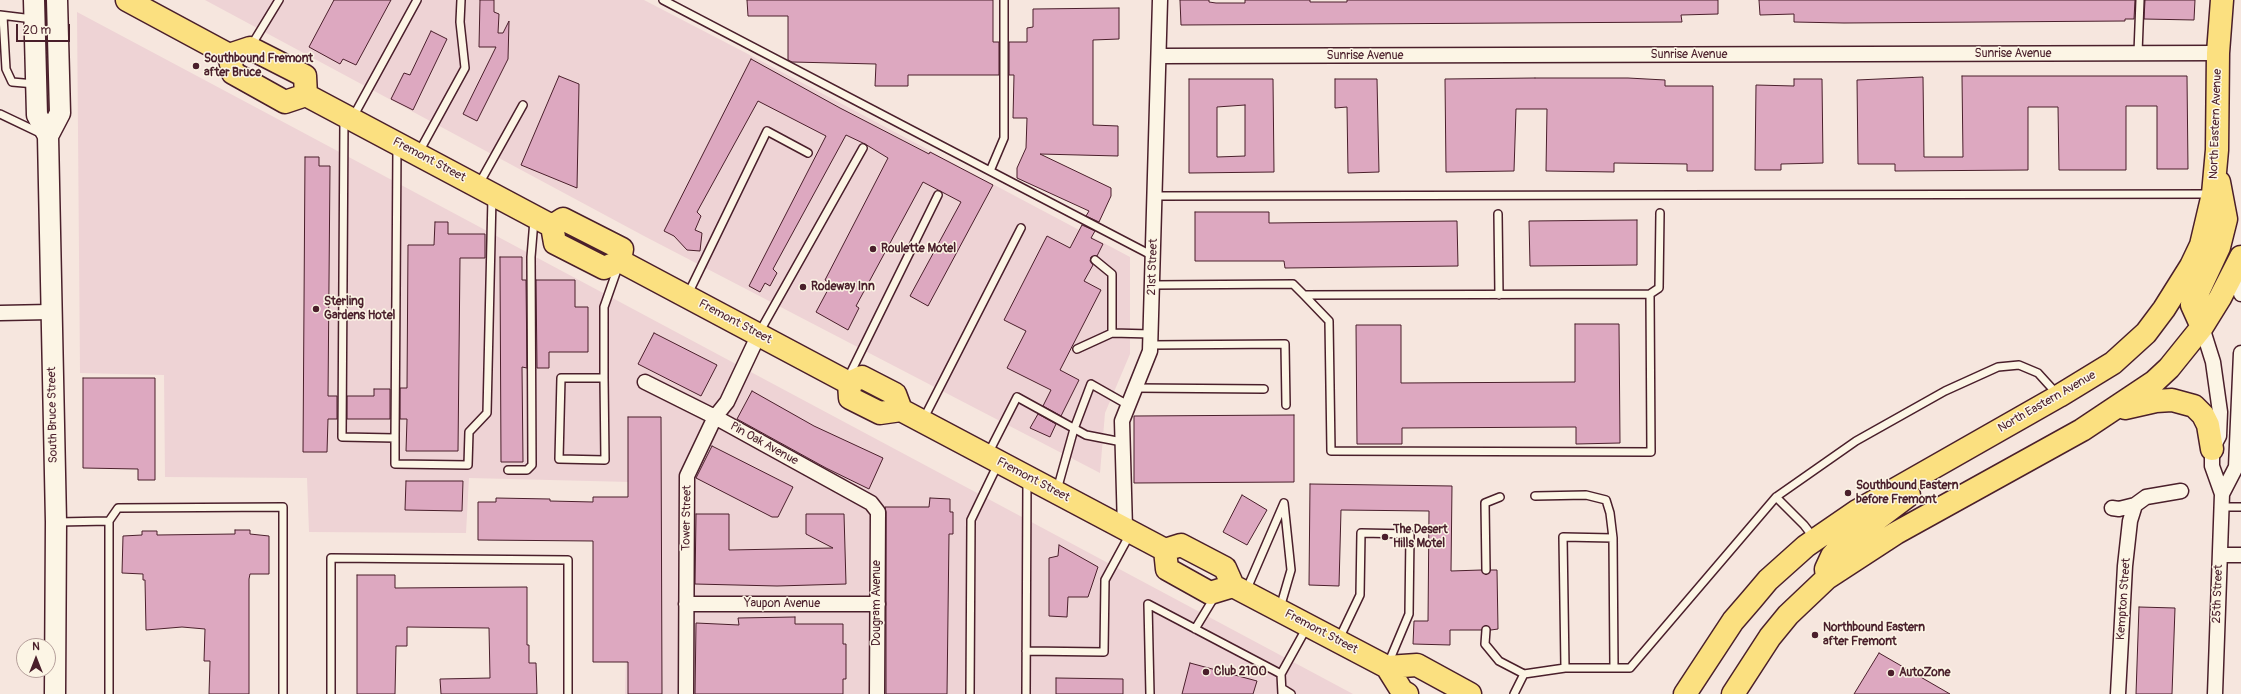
<!DOCTYPE html>
<html>
<head>
<meta charset="utf-8">
<style>
	body { margin:0 }
	#map { position:relative; width:2241px; height:694px; overflow:hidden; background:#f6e6de; font-family:Pangolin,sans-serif }
	canvas { display:block }
	.north { position:absolute; left:16px; top:638px; width:40px; height:40px; box-sizing:border-box; background:#fcf5e5; border:1px solid #b59f9b; border-radius:50%; rotate:0deg; font-size:11px; font-weight:700; line-height:16px; text-align:center; color:#4a1f2b }
	.north::after { content:''; display:block; margin:auto; width:14px; height:18px; background:#4a1f2b; clip-path:polygon(50% 0,100% 100%,50% 72%,0 100%) }
	.scale { position:absolute; left:16px; top:24px; width:54px; height:18px; box-sizing:border-box; border:2px solid #4a1f2b; border-top:0; padding-left:5px; font-size:12px; line-height:14px; white-space:nowrap; color:#4a1f2b; -webkit-text-stroke:3px #fcf5e5; paint-order:stroke }
</style>
</head>
<body>
<div id="map">
<canvas width="2241" height="694"></canvas>
<div class="north">N</div>
<div class="scale">20 m</div>
</div>
<script>
const context = document.querySelector('canvas').getContext('2d');
context.lineJoin = 'round';
function fillPath(path, color) { context.fillStyle = color; context.fill(path, 'evenodd'); }
const poly = rows => new Path2D(rows.map(r => 'M' + r).join(''));
function stroke(path, color, width, dash) { context.strokeStyle = color; context.lineWidth = width; context.lineCap = dash ? 'butt' : 'round'; context.setLineDash(dash || []); context.stroke(path); }
function label(font, color, halo, rows, align = 'center') {
  context.font = font + ' Pangolin,sans-serif'; context.lineWidth = 3; context.setLineDash([]); context.textBaseline = 'middle'; context.strokeStyle = halo; context.fillStyle = color; for (const [text, x, y, turn = 0] of rows) {
    context.save(); context.translate(x, y); context.rotate((+turn || 0) * Math.PI / 180); context.textAlign = isNaN(turn) ? turn : align; if (halo) context.strokeText(text, 0, 0); context.fillText(text, 0, 0); context.restore();
  }
}
fillPath(poly([
	[205,0,644,0,746,53,1130,257,1130,354,1105,413,1100,473,644,236],
	[77,12,302,132,1353,694,625,694,631,482,469,478,466,533,309,532,307,478,165,477,164,375,80,373]
]), '#eed3d5');
const building = poly([
	[334,0,391,0,356,65,343,59,340,64,309,47,334,0],
	[480,0,494,0,494,12,499,14,498,33,503,33,509,21,508,59,477,121,463,114,496,47,479,47,480,0],
	[747,0,993,0,993,42,999,42,999,75,908,75,908,86,875,86,876,64,792,62,788,60,788,16,748,16,747,0],
	[1180,0,1209,0,1209,2,1216,3,1245,3,1245,0,1310,0,1310,2,1347,2,1347,0,1718,0,1718,14,1681,15,1682,22,1181,25,1180,0],
	[1759,0,2135,0,2134,19,2125,19,2125,21,1844,23,1794,22,1794,14,1760,15,1759,0],
	[2145,0,2195,0,2194,20,2144,19,2145,0],
	[1119,8,1119,39,1093,40,1093,125,1118,126,1118,156,1040,154,1111,188,1111,196,1099,222,1086,216,1089,211,1017,178,1017,168,1026,148,1027,118,1013,118,1014,75,1009,75,1009,42,1027,42,1027,28,1033,27,1033,9,1119,8],
	[431,31,447,39,413,110,391,99,404,73,410,75,431,31],
	[751,59,840,108,929,154,930,152,993,185,928,306,910,296,961,202,923,182,856,306,859,308,848,330,816,312,831,284,825,280,888,158,865,144,846,135,773,269,777,273,770,286,765,283,760,292,749,286,826,136,758,101,697,212,701,216,695,230,702,233,700,251,687,250,674,236,664,231,751,59],
	[559,76,579,84,577,188,521,165,559,76],
	[1962,76,2187,76,2188,169,2157,169,2157,106,2126,106,2126,170,2059,170,2058,107,2028,107,2028,170,1895,171,1895,164,1858,164,1857,80,1923,77,1924,157,1963,157,1962,76],
	[1535,78,1628,78,1665,80,1665,86,1713,86,1713,171,1687,171,1687,164,1614,163,1614,172,1546,171,1547,109,1516,109,1514,171,1446,172,1445,79,1535,78],
	[1189,79,1273,79,1274,172,1189,173,1189,79],
	[1245,105,1245,156,1217,157,1217,107,1245,105],
	[1335,79,1377,79,1379,172,1348,173,1347,107,1335,108,1335,79],
	[1794,79,1822,79,1823,163,1781,164,1781,170,1755,170,1756,85,1794,86,1794,79],
	[305,157,319,157,319,166,330,166,328,396,337,396,337,419,328,419,327,452,303,452,305,157],
	[1195,212,1269,212,1269,223,1457,221,1458,266,1285,268,1284,261,1195,261,1195,212],
	[1637,220,1637,265,1530,266,1529,221,1637,220],
	[435,222,448,222,448,234,485,234,485,258,460,258,458,451,406,451,407,419,400,419,400,388,407,388,408,245,434,245,435,222],
	[1082,225,1095,231,1091,238,1103,244,1097,256,1091,257,1090,261,1093,265,1084,281,1101,290,1060,370,1079,380,1061,416,1043,406,1051,390,1007,368,1026,331,1004,320,1047,236,1070,248,1082,225],
	[500,257,522,257,522,280,526,280,527,368,522,367,523,462,501,462,500,257],
	[536,280,575,280,575,307,588,307,588,352,549,352,549,368,537,368,536,280],
	[1575,324,1619,324,1620,443,1576,444,1576,427,1402,428,1402,444,1357,444,1356,325,1401,325,1401,383,1575,382,1575,324],
	[654,333,717,365,701,396,638,364,654,333],
	[83,378,155,378,155,480,138,480,138,469,83,468,83,378],
	[374,389,390,389,390,419,347,419,347,396,374,396,374,389],
	[752,391,814,426,883,458,869,489,826,468,737,419,752,391],
	[1038,414,1056,424,1050,437,1030,428,1038,414],
	[1294,415,1294,482,1134,483,1134,416,1294,415],
	[628,417,661,417,662,694,628,694,628,662,593,662,593,541,478,540,478,502,496,502,496,498,550,499,550,501,593,502,593,497,628,497,628,417],
	[712,446,793,487,778,517,772,517,696,478,712,446],
	[406,481,463,481,462,511,405,510,406,481],
	[1310,484,1452,486,1451,571,1481,570,1486,575,1491,570,1497,570,1498,629,1491,630,1486,625,1481,630,1450,630,1450,645,1413,644,1414,621,1428,621,1429,511,1341,510,1339,586,1309,585,1310,484],
	[1242,495,1267,510,1247,545,1223,532,1242,495],
	[930,498,950,499,950,512,953,512,953,534,949,534,947,694,886,694,886,512,885,507,929,507,930,498],
	[696,514,729,514,729,550,833,548,806,534,806,514,844,514,846,584,777,586,695,584,696,514],
	[235,530,250,530,250,534,269,536,269,574,250,574,249,579,249,694,209,694,210,661,204,661,205,629,182,627,146,630,145,580,143,580,143,574,122,573,123,536,142,535,142,531,157,531,157,535,235,534,235,530],
	[1059,545,1098,567,1088,597,1068,597,1067,617,1049,616,1049,558,1058,556,1059,545],
	[357,575,395,575,395,588,527,587,527,645,529,645,529,663,536,663,537,694,441,694,440,679,490,678,489,628,407,627,407,646,396,646,395,694,357,694,357,575],
	[2139,607,2175,608,2172,694,2136,694,2139,607],
	[795,617,795,624,843,624,843,644,846,644,846,679,843,679,843,694,695,694,696,623,739,625,738,618,795,617],
	[1879,653,1950,694,1854,694,1879,653],
	[1190,663,1257,681,1253,694,1182,694,1190,663],
	[1056,678,1123,679,1123,694,1056,694,1056,678]
]);
fillPath(building, '#dda8c0');
stroke(building, '#4a1f2b', 1);
const lane = poly([
	[663,0,990,171],
	[1004,0,1004,138,990,171,1153,256],
	[0,15,33,19],
	[3,16,6,69,12,82,35,84],
	[251,46,279,0],
	[2138,53,2140,0],
	[0,114,40,133],
	[353,117,417,0],
	[344,119,342,437,395,438,397,147],
	[419,152,465,68,460,22,461,0],
	[479,184,523,105],
	[1156,196,2210,194],
	[1498,214,1499,295],
	[1095,260,1112,274,1112,333,1151,334],
	[1153,285,1293,284,1304,295,1329,321,1331,451,1651,452,1650,294,1304,295],
	[688,294,767,131,808,153],
	[1650,294,1659,288,1660,213],
	[759,333,863,148],
	[1151,345,1285,344,1286,405],
	[1077,349,1112,333],
	[604,378,561,378,559,459,605,460,604,378,604,307,618,267],
	[848,378,938,195],
	[1135,388,1264,389],
	[923,420,1021,228],
	[395,438,395,464,468,465,469,432,487,413,492,197],
	[988,454,1017,397,1086,435,1122,442],
	[508,470,527,470,532,465,531,257,534,220],
	[1057,490,1074,429,1091,384,1128,405],
	[1535,496,1586,495,1606,500,1610,513,1613,538],
	[1776,497,1856,441,1945,391,1998,367,2019,365,2038,373,2058,395],
	[2221,507,2241,507],
	[58,522,109,521],
	[1486,570,1485,503,1500,497],
	[1246,591,1284,503,1291,570,1280,608],
	[1195,629,1215,596],
	[1486,630,1485,644,1499,661,1524,674],
	[1339,639,1360,595,1361,533,1410,534,1409,614,1388,664],
	[1026,651,1104,652,1105,580,1130,534],
	[1565,668,1563,537,1613,538,1614,668],
	[1281,674,1307,627],
	[1283,689,1291,694],
	[109,694,109,521,118,508,283,507,283,694],
	[331,694,331,558,568,560,568,694],
	[970,694,971,520,998,464],
	[1026,694,1027,480],
	[1150,694,1148,604,1281,674,1282,694],
	[1514,694,1524,674,1565,668,1630,668,1776,497,1804,525,1814,538]
]);
const street = poly([
	[1160,56,2218,53],
	[2238,264,2241,294],
	[0,313,50,312],
	[2202,327,2213,362,2220,412,2219,436,2212,449,2212,466,2222,494,2215,694],
	[645,382,715,417,871,503,878,512,877,694],
	[2222,494,2236,467,2241,353],
	[2112,508,2119,509,2135,505,2146,497,2181,491],
	[1125,529,1122,421,1150,351,1160,0],
	[2220,555,2241,555],
	[686,604,878,604],
	[686,694,687,476,715,417,727,402,759,334],
	[2118,694,2125,566,2130,521,2135,505]
]);
const secondary = poly([
	[34,0,37,115,48,136,56,522,55,694],
	[48,136,60,113,57,0]
]);
const primary = poly([
	[127,0,229,55,250,48,305,76,306,95],
	[229,55,233,73,285,102,306,95,552,226],
	[552,226,563,219,622,249,620,261],
	[552,226,555,243,604,268,620,261],
	[620,261,849,383],
	[2202,327,2192,305,2219,247,2226,219,2219,182],
	[849,383,850,398,880,413,901,410,1165,550,1181,545,1225,568,1233,586,1387,667,1402,691,1407,694],
	[849,383,862,377,895,394,901,410],
	[2125,408,2156,401,2172,400,2194,406,2203,415,2208,425,2212,449],
	[1165,550,1167,569,1210,593,1233,586],
	[1827,578,1826,569,1832,556,1847,539,1864,529,1909,495],
	[1387,667,1417,665,1470,694],
	[1685,694,1733,621,1752,599,1768,580,1806,546,1857,511,2059,396,2113,363,2146,333,2164,309,2191,266,2201,245,2213,194,2217,150,2218,53,2222,0],
	[1733,694,1770,637,1788,615,1827,578,1896,533,2082,430,2154,382,2169,368,2202,327,2220,298,2241,257]
]);
stroke(lane, '#4a1f2b', 10);
stroke(street, '#4a1f2b', 17);
stroke(secondary, '#4a1f2b', 23);
stroke(primary, '#4a1f2b', 25);
stroke(lane, '#fcf5e5', 7);
stroke(street, '#fcf5e5', 14);
stroke(secondary, '#fcf5e5', 20);
stroke(primary, '#fbe080', 22);
for (const [x, y, r, color] of [
	[196,66,4,"#4a1f2b"],
	[873,249,4,"#4a1f2b"],
	[803,287,4,"#4a1f2b"],
	[316,309,4,"#4a1f2b"],
	[1848,493,4,"#4a1f2b"],
	[1385,537,4,"#4a1f2b"],
	[1815,635,4,"#4a1f2b"],
	[1206,672,4,"#4a1f2b"],
	[1891,673,4,"#4a1f2b"]
]) { const dot = new Path2D(); dot.arc(x, y, r, 0, 2 * Math.PI); context.fillStyle = color; context.fill(dot); stroke(dot, '#fcf5e5', 1.5); }
label('12px', '#4a1f2b', '#fcf5e5', [
	["Sunrise Avenue",2013,54],
	["Sunrise Avenue",1689,55],
	["Sunrise Avenue",1365,56],
	["North Eastern Avenue",2216,124,-88],
	["Fremont Street",429,160,28],
	["21st Street",1153,267,-88],
	["Fremont Street",735,322,28],
	["North Eastern Avenue",2047,402,-30],
	["South Bruce Street",53,415,-91],
	["Pin Oak Avenue",764,444,29],
	["Fremont Street",1033,480,28],
	["Tower Street",687,518,-89],
	["25th Street",2218,594,-88],
	["Kempton Street",2124,599,-86],
	["Dougram Avenue",877,603,-90],
	["Yaupon Avenue",782,604],
	["Fremont Street",1321,632,28]
]);
label('bold 12px', '#4a1f2b', '#fcf5e5', [
	["Southbound Fremont",204,59],
	["after Bruce",204,73],
	["Roulette Motel",881,249],
	["Rodeway Inn",811,287],
	["Sterling",324,302],
	["Gardens Hotel",324,316],
	["Southbound Eastern",1856,486],
	["before Fremont",1856,500],
	["The Desert",1393,530],
	["Hills Motel",1393,544],
	["Northbound Eastern",1823,628],
	["after Fremont",1823,642],
	["Club 2100",1214,672],
	["AutoZone",1899,673]
], 'left');
</script>
</body>
</html>
